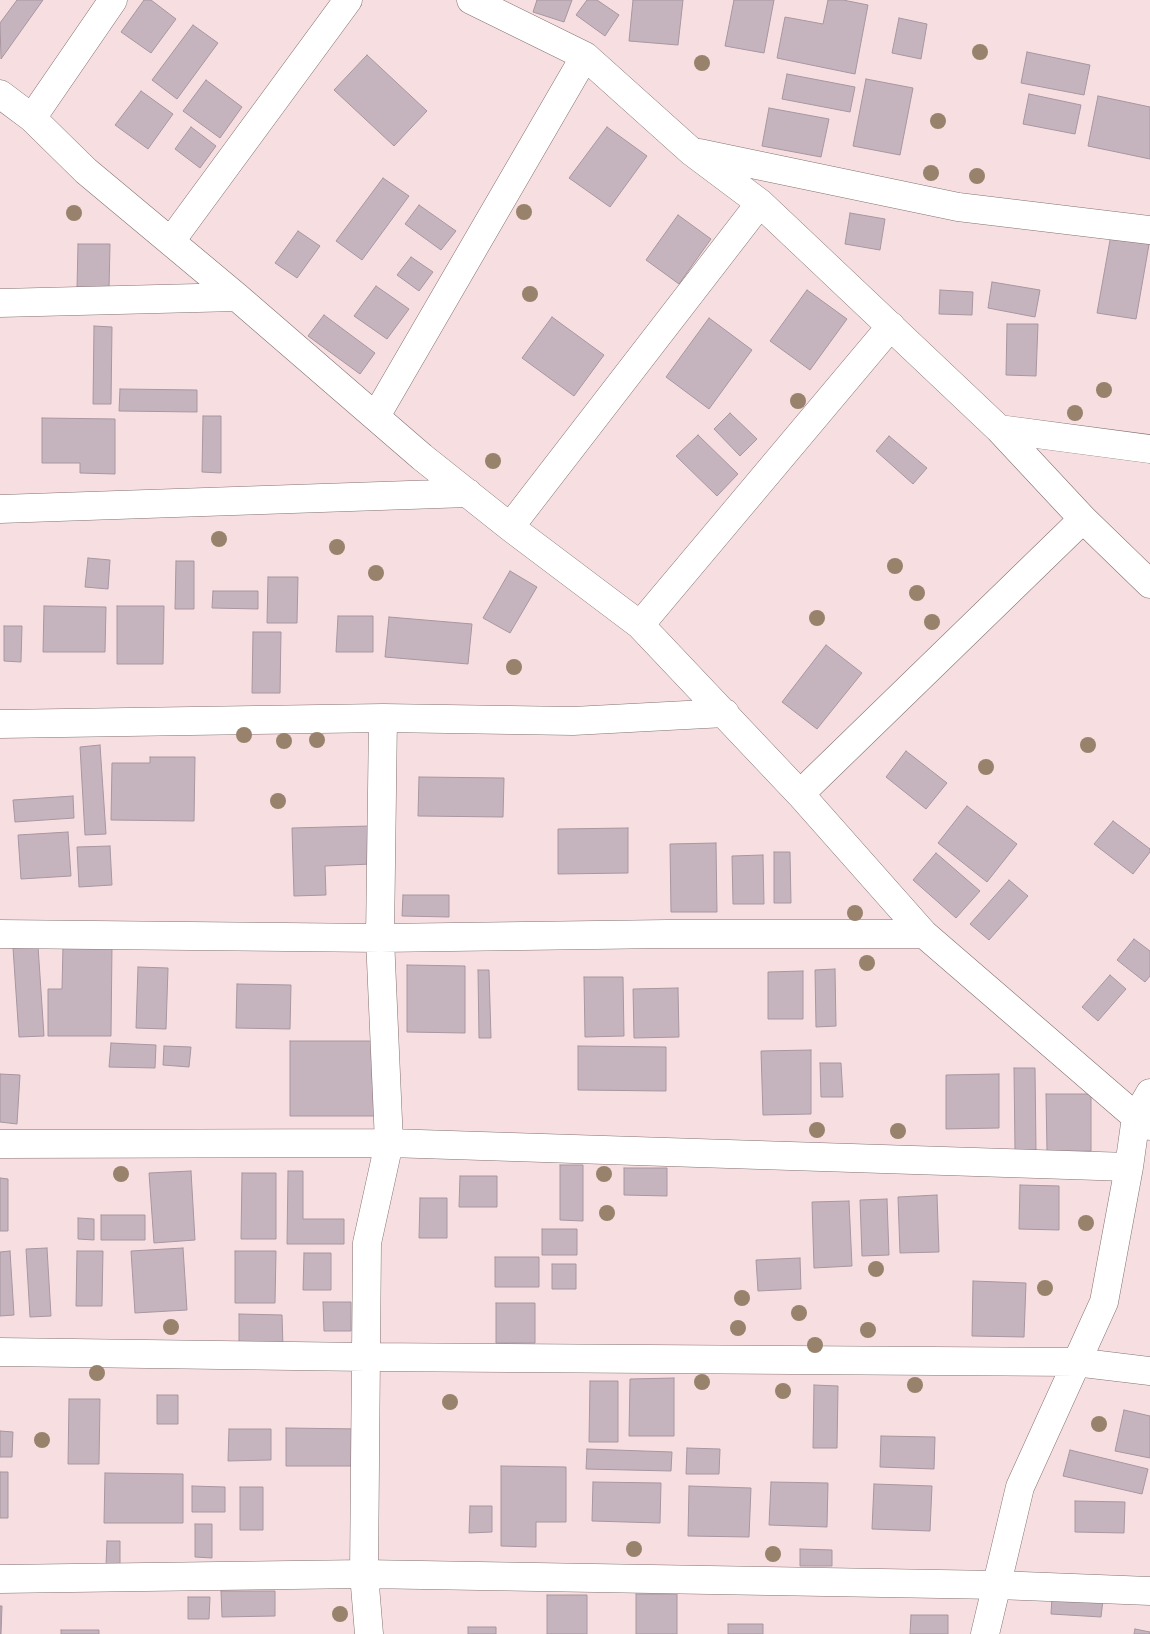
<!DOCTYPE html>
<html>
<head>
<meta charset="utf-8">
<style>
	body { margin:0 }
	canvas { display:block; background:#f7dfe1 }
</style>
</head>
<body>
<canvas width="1150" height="1634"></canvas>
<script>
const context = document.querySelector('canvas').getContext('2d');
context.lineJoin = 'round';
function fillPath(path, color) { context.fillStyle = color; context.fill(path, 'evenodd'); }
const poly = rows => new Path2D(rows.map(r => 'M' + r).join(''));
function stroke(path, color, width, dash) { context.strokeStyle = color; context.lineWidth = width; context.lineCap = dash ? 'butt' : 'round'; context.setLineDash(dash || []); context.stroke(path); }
const building = poly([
	[17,0,43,0,1,59,0,23,17,0],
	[144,0,151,0,176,19,151,53,121,32,144,0],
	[537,0,572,0,564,22,533,12,537,0],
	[587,0,597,0,619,15,605,36,576,15,587,0],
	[633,0,683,0,678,45,629,41,633,0],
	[734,0,774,0,764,53,725,46,734,0],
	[828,0,843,0,868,5,855,74,777,58,785,17,823,24,828,0],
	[899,18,927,24,921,59,892,53,899,18],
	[193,25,218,43,177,99,152,80,193,25],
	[1027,52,1090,65,1084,95,1021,83,1027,52],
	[367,55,427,111,394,146,334,90,367,55],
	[787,74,855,87,850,112,782,99,787,74],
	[866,79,913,88,900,155,853,146,866,79],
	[206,80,242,107,220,138,183,111,206,80],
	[141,91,173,114,148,149,115,125,141,91],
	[1029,94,1081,105,1075,134,1023,124,1029,94],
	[1098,96,1150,107,1150,159,1088,146,1098,96],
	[769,108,829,119,821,157,762,146,769,108],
	[191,127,216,146,200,168,175,149,191,127],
	[607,127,647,156,610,207,569,178,607,127],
	[383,178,409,196,362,260,336,241,383,178],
	[419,205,456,231,441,250,405,224,419,205],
	[850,213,885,219,880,250,845,244,850,213],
	[678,215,711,239,679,284,646,260,678,215],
	[1112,229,1150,239,1136,319,1097,313,1112,229],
	[298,231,320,246,297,278,275,263,298,231],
	[78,244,110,244,109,290,77,289,78,244],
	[411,257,433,272,419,291,397,275,411,257],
	[992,282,1040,290,1035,317,988,308,992,282],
	[376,286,409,309,387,339,354,316,376,286],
	[807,290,847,319,810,370,770,341,807,290],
	[940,290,973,292,972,315,939,314,940,290],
	[324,315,375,353,360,374,308,336,324,315],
	[552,317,604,355,574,396,522,358,552,317],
	[709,318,752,350,709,409,666,377,709,318],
	[1007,324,1038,324,1036,376,1006,375,1007,324],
	[94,326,112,327,111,404,93,404,94,326],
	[120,389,197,390,197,412,119,411,120,389],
	[730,413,757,439,740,456,714,429,730,413],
	[203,416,221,416,221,473,202,472,203,416],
	[42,418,115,419,115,474,80,473,80,463,42,463,42,418],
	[698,435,738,474,717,496,676,456,698,435],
	[889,436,927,468,913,484,876,451,889,436],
	[88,558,110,560,108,589,85,587,88,558],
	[176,561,194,561,194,609,175,609,176,561],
	[510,571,537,587,510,633,483,618,510,571],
	[268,577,298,577,297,623,267,623,268,577],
	[213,591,258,591,258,609,212,608,213,591],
	[44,606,106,607,105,652,43,652,44,606],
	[117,606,164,606,163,664,117,664,117,606],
	[338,616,373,616,373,652,336,652,338,616],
	[389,617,472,624,468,664,385,657,389,617],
	[4,626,22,626,21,662,4,661,4,626],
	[253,632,281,632,280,693,252,693,253,632],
	[826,645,862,673,817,729,782,702,826,645],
	[100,745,106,834,85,835,80,747,100,745],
	[906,751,947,783,926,809,886,777,906,751],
	[150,757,195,757,194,821,111,820,112,763,150,763,150,757],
	[419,777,504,778,503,817,418,816,419,777],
	[73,796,74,818,15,822,13,800,73,796],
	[967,806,1017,844,987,882,938,843,967,806],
	[1113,821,1150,849,1150,852,1133,874,1094,844,1113,821],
	[370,826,371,864,325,866,326,895,294,896,292,828,370,826],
	[628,828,628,873,558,874,558,829,628,828],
	[68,832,71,876,21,879,18,835,68,832],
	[716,843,717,912,671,912,670,844,716,843],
	[110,846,112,885,79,887,77,847,110,846],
	[774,852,790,852,791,903,774,903,774,852],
	[936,853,980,891,956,918,913,880,936,853],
	[763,855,764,904,733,904,732,856,763,855],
	[1009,880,1028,896,989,940,970,924,1009,880],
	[403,895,449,895,449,917,402,916,403,895],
	[1134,939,1150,951,1150,976,1145,982,1117,960,1134,939],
	[38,946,44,1036,19,1037,13,948,38,946],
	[63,946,112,946,111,1036,48,1036,48,989,62,989,63,946],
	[407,965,465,966,465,1033,407,1032,407,965],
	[138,967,168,968,166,1029,136,1028,138,967],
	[835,969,836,1026,816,1027,815,970,835,969],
	[478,970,489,970,491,1038,479,1038,478,970],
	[803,971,803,1019,768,1019,768,972,803,971],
	[1110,975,1126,989,1098,1021,1082,1007,1110,975],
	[584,977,623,977,624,1036,585,1037,584,977],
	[237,984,291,985,290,1029,236,1028,237,984],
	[678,988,679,1037,634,1038,633,989,678,988],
	[290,1041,377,1041,376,1116,290,1116,290,1041],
	[111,1043,156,1045,155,1068,109,1067,111,1043],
	[164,1046,191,1047,189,1067,163,1065,164,1046],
	[578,1046,666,1047,666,1091,578,1090,578,1046],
	[811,1050,811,1114,763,1115,761,1051,811,1050],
	[820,1063,841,1063,843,1097,821,1097,820,1063],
	[1014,1068,1035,1068,1036,1151,1015,1151,1014,1068],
	[0,1074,20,1075,17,1124,0,1122,0,1074],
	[999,1074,999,1128,946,1129,946,1075,999,1074],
	[1046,1094,1091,1094,1091,1151,1047,1152,1046,1094],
	[560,1165,583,1165,583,1221,560,1220,560,1165],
	[624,1168,667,1168,667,1196,624,1195,624,1168],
	[191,1171,195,1240,154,1243,149,1173,191,1171],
	[288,1171,303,1171,303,1219,344,1219,344,1244,287,1244,288,1171],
	[242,1173,276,1173,276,1239,241,1239,242,1173],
	[460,1176,497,1176,497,1207,459,1207,460,1176],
	[0,1178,8,1179,8,1231,0,1231,0,1178],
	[1020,1185,1059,1186,1059,1230,1019,1229,1020,1185],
	[937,1195,939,1252,900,1253,898,1197,937,1195],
	[420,1198,447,1198,447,1238,419,1238,420,1198],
	[887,1199,889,1255,862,1256,860,1200,887,1199],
	[849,1201,852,1266,814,1268,812,1202,849,1201],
	[101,1215,145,1215,145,1240,101,1240,101,1215],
	[78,1218,94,1219,94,1240,78,1239,78,1218],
	[542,1229,577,1229,577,1255,542,1255,542,1229],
	[47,1248,51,1316,30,1317,26,1249,47,1248],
	[183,1248,187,1310,135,1313,131,1251,183,1248],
	[10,1251,14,1315,0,1316,0,1252,10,1251],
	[77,1251,103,1251,102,1306,76,1306,77,1251],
	[235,1251,276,1251,275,1303,235,1303,235,1251],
	[304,1253,331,1253,331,1290,303,1290,304,1253],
	[495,1257,539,1257,539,1287,495,1287,495,1257],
	[800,1258,801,1289,758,1291,756,1260,800,1258],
	[552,1264,576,1264,576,1289,552,1289,552,1264],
	[973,1281,1026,1283,1024,1337,972,1336,973,1281],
	[323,1302,351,1302,351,1331,324,1331,323,1302],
	[496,1303,535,1303,535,1343,496,1343,496,1303],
	[239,1314,282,1315,283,1347,239,1347,239,1314],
	[674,1378,674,1436,629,1436,630,1379,674,1378],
	[590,1381,618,1381,618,1442,589,1442,590,1381],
	[814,1385,838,1386,837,1448,813,1448,814,1385],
	[157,1395,178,1395,178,1424,157,1424,157,1395],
	[69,1399,100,1399,99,1464,68,1464,69,1399],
	[1124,1410,1150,1416,1150,1458,1115,1451,1124,1410],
	[286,1428,360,1429,360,1466,286,1466,286,1428],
	[229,1429,271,1429,271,1460,228,1461,229,1429],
	[0,1431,13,1432,12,1457,0,1457,0,1431],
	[881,1436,935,1437,934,1469,880,1467,881,1436],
	[687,1448,720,1449,719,1474,686,1474,687,1448],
	[587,1449,672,1452,671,1471,586,1469,587,1449],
	[1070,1450,1148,1469,1142,1494,1063,1476,1070,1450],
	[501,1466,566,1467,566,1522,536,1522,536,1547,501,1546,501,1466],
	[0,1472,8,1472,8,1518,0,1518,0,1472],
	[105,1473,183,1474,183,1523,104,1523,105,1473],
	[593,1482,661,1483,660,1523,592,1521,593,1482],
	[771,1482,828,1483,827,1527,769,1525,771,1482],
	[874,1484,932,1486,930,1531,872,1529,874,1484],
	[192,1486,225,1487,225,1512,192,1512,192,1486],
	[689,1486,751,1488,749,1537,688,1536,689,1486],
	[240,1487,263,1487,263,1530,240,1530,240,1487],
	[1075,1501,1125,1502,1124,1533,1075,1532,1075,1501],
	[470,1506,492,1506,492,1532,469,1533,470,1506],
	[195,1524,212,1524,212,1558,195,1557,195,1524],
	[107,1541,120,1541,120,1565,106,1565,107,1541],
	[800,1549,832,1550,832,1566,800,1566,800,1549],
	[221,1591,275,1591,275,1616,222,1617,221,1591],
	[636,1594,677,1594,677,1634,636,1634,636,1594],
	[547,1595,587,1595,587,1634,547,1634,547,1595],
	[188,1597,210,1597,209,1619,188,1619,188,1597],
	[1052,1597,1103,1600,1101,1617,1051,1614,1052,1597],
	[0,1606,2,1606,1,1634,0,1634,0,1606],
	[911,1615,948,1615,948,1634,910,1634,911,1615],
	[728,1624,763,1624,763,1634,728,1634,728,1624],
	[468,1627,496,1627,496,1634,468,1634,468,1627],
	[1135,1629,1150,1632,1150,1634,1134,1634,1135,1629],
	[61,1630,99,1630,99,1634,61,1634,61,1630]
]);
fillPath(building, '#c5b3be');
stroke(building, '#a896a0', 1);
const minor = poly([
	[471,0,585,56,692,152,760,203,999,429,1083,519,1150,584],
	[0,94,32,118,86,171,237,297,422,457,510,527,640,625,800,794,924,934,1136,1117,1150,1126],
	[32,118,113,0],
	[699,153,958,207,1150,230],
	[171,241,348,0],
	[0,303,237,297],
	[376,416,585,56],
	[999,429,1150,449],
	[0,509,468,493],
	[510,527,760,203],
	[640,625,891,326],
	[0,724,383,718,573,721,725,713],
	[800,794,1083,519],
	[0,934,380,938,667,934,924,934],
	[0,1144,389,1143,1129,1167],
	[0,1352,366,1357,1075,1362,1150,1371],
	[0,1579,364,1574,997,1585,1150,1591],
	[369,1634,364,1574,367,1243,389,1143,380,938,383,718],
	[985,1634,1020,1487,1104,1302,1129,1167,1136,1117,1150,1093]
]);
stroke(minor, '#857172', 29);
stroke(minor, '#fff', 28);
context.fillStyle = '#98826b';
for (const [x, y] of [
	[980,52],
	[702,63],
	[938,121],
	[931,173],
	[977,176],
	[524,212],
	[74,213],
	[530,294],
	[1104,390],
	[798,401],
	[1075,413],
	[493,461],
	[219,539],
	[337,547],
	[895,566],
	[376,573],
	[917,593],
	[817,618],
	[932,622],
	[514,667],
	[244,735],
	[317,740],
	[284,741],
	[1088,745],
	[986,767],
	[278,801],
	[855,913],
	[867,963],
	[817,1130],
	[898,1131],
	[121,1174],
	[604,1174],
	[607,1213],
	[1086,1223],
	[876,1269],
	[1045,1288],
	[742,1298],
	[799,1313],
	[171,1327],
	[738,1328],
	[868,1330],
	[815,1345],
	[97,1373],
	[702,1382],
	[915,1385],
	[783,1391],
	[450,1402],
	[1099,1424],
	[42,1440],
	[634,1549],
	[773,1554],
	[340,1614]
]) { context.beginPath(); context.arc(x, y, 8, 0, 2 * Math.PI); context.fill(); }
</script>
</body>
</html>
